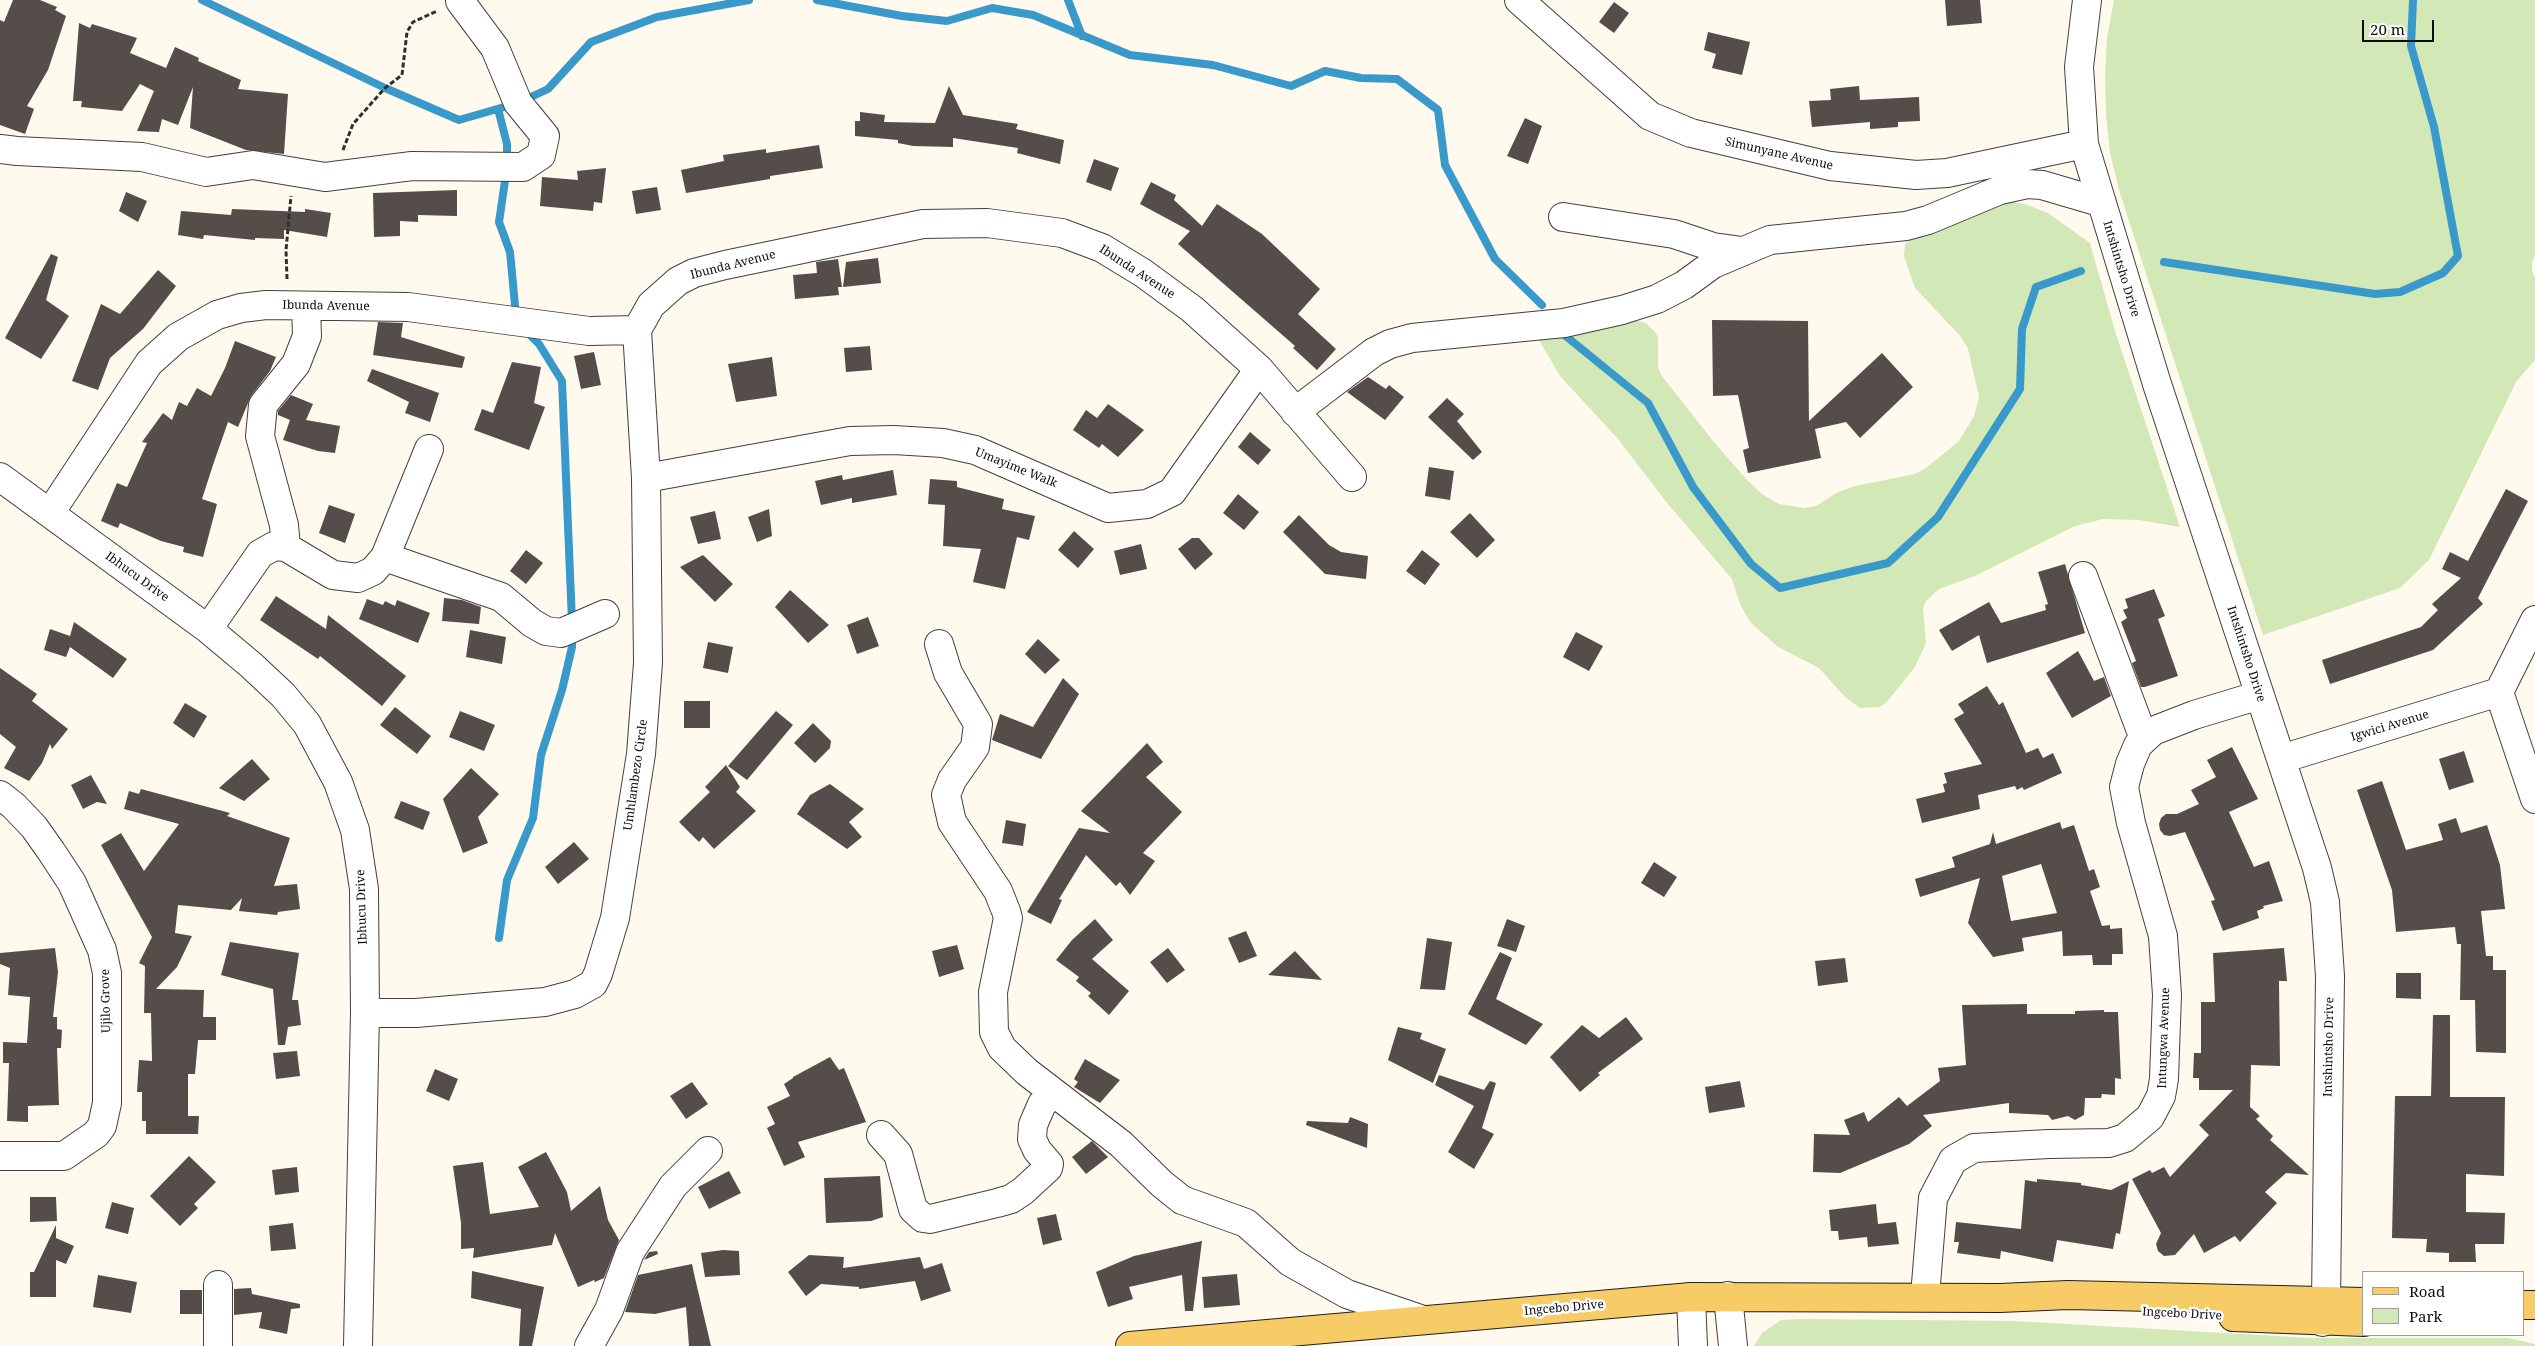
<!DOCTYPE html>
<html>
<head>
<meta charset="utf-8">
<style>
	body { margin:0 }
	#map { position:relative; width:2535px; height:1346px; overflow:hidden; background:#fffaed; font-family:"Noto Serif",serif }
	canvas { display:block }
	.legend { position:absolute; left:2362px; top:1271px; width:162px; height:65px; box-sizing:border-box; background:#fff; border:1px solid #9e9e9e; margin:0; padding:6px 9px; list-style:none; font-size:15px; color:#0d0d0d }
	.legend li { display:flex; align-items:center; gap:10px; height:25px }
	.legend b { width:25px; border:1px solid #9e9e9e }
	.scale { position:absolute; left:2362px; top:20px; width:72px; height:22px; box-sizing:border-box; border:2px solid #0d0d0d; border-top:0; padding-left:6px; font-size:15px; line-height:18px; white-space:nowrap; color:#0d0d0d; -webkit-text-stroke:4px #fff; paint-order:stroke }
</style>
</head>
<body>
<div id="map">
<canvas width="2535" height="1346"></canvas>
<ul class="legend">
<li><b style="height:6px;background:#f7cb65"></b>Road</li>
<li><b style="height:14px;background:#d3e8b7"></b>Park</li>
</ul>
<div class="scale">20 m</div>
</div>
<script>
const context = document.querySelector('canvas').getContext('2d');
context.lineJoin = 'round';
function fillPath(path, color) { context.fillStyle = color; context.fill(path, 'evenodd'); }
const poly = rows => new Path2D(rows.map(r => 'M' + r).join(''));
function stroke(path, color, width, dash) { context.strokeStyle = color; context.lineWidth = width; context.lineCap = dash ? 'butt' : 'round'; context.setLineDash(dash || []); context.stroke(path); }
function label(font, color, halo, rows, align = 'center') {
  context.font = font + ' "Noto Serif",serif'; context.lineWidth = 5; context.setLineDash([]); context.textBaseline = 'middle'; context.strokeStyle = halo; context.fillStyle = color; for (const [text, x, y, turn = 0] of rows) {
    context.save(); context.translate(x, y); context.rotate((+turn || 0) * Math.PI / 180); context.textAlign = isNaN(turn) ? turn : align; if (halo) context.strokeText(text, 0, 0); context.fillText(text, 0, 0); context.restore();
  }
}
fillPath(poly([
	[2114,0,2535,0,2535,256,2532,262,2532,271,2535,277,2535,360,2516,382,2429,560,2400,588,2263,635,2119,190,2110,153,2106,115,2105,77,2107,38],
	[2006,201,2025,204,2048,213,2090,243,2115,331,2180,527,2139,520,2103,519,2075,526,1975,576,1939,589,1926,601,1923,608,1926,643,1915,667,1886,703,1879,707,1860,708,1845,697,1819,668,1778,647,1750,622,1740,604,1732,579,1667,503,1618,439,1560,376,1539,340,1543,335,1628,319,1646,323,1656,333,1658,338,1658,368,1662,376,1713,441,1748,481,1762,494,1779,504,1804,508,1816,506,1838,492,1855,486,1915,474,1926,468,1959,441,1974,416,1979,397,1968,349,1962,338,1915,288,1904,256,1905,244,1911,238],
	[1802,1319,2015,1321,2312,1338,2508,1338,2535,1344,2535,1346,1754,1346,1762,1333,1781,1320]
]), '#d3e8b7');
stroke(poly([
	[202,0,385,88,459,120,518,103,548,89,591,42,657,17,749,0],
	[817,0,902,16,947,21,992,8,1033,15,1130,55,1213,65,1291,86,1325,71,1361,78,1397,79,1438,110,1445,165,1495,259,1542,305],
	[1068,0,1082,36],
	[498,109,507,144,507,167,499,222,510,252,516,316],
	[2164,262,2375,294,2400,292,2443,273,2458,256,2434,127,2411,46,2413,0],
	[526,331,539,344,562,381,572,622],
	[1562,333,1648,403,1693,487,1751,564,1780,588,1888,563,1938,517,2020,389,2022,329,2036,287,2081,271],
	[499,938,507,880,533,818,541,755,562,690,572,647,572,634]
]), '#3a99cb', 8);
fillPath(poly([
	[13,0,40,0,57,7,55,10,66,16,48,70,27,106,34,109,25,134,0,125,0,20,4,22],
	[1945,0,1980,0,1982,23,1947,26],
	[1614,2,1629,13,1614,33,1599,22],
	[79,23,90,28,92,24,137,38,130,53,166,68,175,47,199,58,198,61,241,80,238,89,288,94,284,154,246,150,190,128,193,87,178,125,162,119,159,132,137,131,154,91,140,84,122,111,81,107,82,101,73,101],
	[1708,32,1750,42,1742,75,1712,68,1716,54,1704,50],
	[949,86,963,115,1018,124,1016,129,1064,140,1060,164,1017,153,1018,148,953,138,953,147,913,146,898,143,898,140,855,136,855,121,860,121,860,112,885,115,884,122,935,123],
	[1859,86,1860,100,1919,97,1920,121,1898,122,1898,127,1870,129,1870,122,1812,127,1809,101,1831,100,1830,89],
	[1525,118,1542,126,1528,164,1507,156],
	[819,145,823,168,770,176,770,179,686,193,681,170,724,161,723,155,766,149,766,153],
	[1094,159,1119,168,1111,191,1086,182],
	[606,168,602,203,594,202,593,211,540,206,542,177,578,180,577,171],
	[1151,182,1176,195,1174,200,1202,226,1217,204,1262,234,1320,289,1298,314,1336,349,1317,370,1293,348,1295,346,1178,244,1190,231,1140,204],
	[657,187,661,210,636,214,632,191],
	[457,190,457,216,418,215,418,222,400,221,400,236,374,237,373,193],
	[126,192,147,201,138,222,119,211],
	[232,209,305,212,305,209,331,213,327,237,284,230,284,239,255,238,255,240,204,235,203,239,178,235,181,211,231,215],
	[51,254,58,257,46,300,69,316,41,359,5,338],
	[878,258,881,283,843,287,846,262],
	[838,259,842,287,838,287,839,295,795,299,793,275,817,273,816,262],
	[158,270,176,286,143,329,110,358,98,390,72,381,101,304,120,314],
	[1712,320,1808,321,1809,421,1882,353,1913,387,1860,438,1846,422,1815,429,1821,458,1748,473,1743,450,1749,448,1738,395,1713,396],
	[378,322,403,323,401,337,465,357,462,368,373,355],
	[235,341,276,357,270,371,251,396,238,427,228,422,214,462,202,499,217,504,203,557,183,552,184,547,161,541,120,523,118,528,101,521,117,483,127,487,147,443,142,442,163,413,172,420,179,402,187,406,197,388,211,396,225,368],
	[870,346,872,370,846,372,844,348],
	[594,352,601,385,581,389,574,356],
	[772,357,777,396,736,402,728,364],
	[512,362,541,367,534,403,545,407,529,450,474,430,482,409,493,413],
	[372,369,439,393,430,422,405,413,409,402,367,381],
	[1368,377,1386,389,1389,385,1404,397,1385,420,1347,392],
	[291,395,313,404,306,420,340,426,335,453,318,451,283,440,290,420,278,415,278,411],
	[1447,398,1464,414,1457,421,1482,452,1473,460,1428,417],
	[1108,404,1144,430,1118,457,1102,444,1099,448,1073,430,1086,410,1097,418],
	[1250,432,1271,450,1258,465,1238,447],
	[1429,467,1454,471,1450,500,1425,496],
	[893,470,897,495,852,503,852,498,821,505,815,481,842,475,843,480],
	[930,479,957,481,957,487,1004,499,1002,509,1035,516,1029,540,1017,537,1005,589,973,582,981,549,943,546,945,505,928,504],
	[2506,489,2528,501,2478,598,2483,604,2433,650,2330,684,2322,660,2421,627,2438,610,2432,604,2461,578,2442,569,2450,552,2468,561],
	[1238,494,1259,512,1244,530,1223,513],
	[329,505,355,514,345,543,319,533],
	[769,509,772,536,757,542,748,517],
	[715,511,721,539,698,544,690,517],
	[1470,513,1495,540,1477,558,1450,532],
	[1299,515,1329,545,1341,552,1368,556,1366,579,1325,574,1283,532],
	[1074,531,1094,549,1078,568,1058,550],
	[1192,538,1199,538,1213,554,1195,570,1178,549],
	[1141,544,1147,569,1120,575,1114,551],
	[526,550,543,563,526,584,510,571],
	[1422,550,1440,564,1425,585,1406,571],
	[703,555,733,584,715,602,680,567],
	[2065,564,2085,633,1987,663,1979,635,1952,651,1939,630,1989,602,2001,623,2046,610,2045,605,2048,604,2038,572],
	[2154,589,2165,616,2158,619,2178,676,2145,687,2141,687,2132,663,2136,661,2121,622,2127,618,2123,610,2128,608,2125,599],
	[790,590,829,625,808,643,775,607],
	[276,596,326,629,328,615,406,676,382,706,320,656,318,659,260,620],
	[444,598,462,600,481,607,479,624,442,621],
	[367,599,383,605,385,601,395,606,397,600,430,613,418,643,359,619],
	[868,617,879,646,857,654,847,625],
	[74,622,127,659,113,678,70,647,66,657,44,650,50,629,70,636],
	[470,630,506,637,502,664,466,657],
	[1576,632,1603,646,1589,671,1563,657],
	[1038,639,1060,660,1045,674,1025,654],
	[708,642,733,647,728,673,703,668],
	[2078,651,2094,681,2104,677,2111,696,2072,718,2046,673],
	[0,668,37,694,32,701,68,729,52,749,50,744,42,763,29,781,4,768,16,747,0,734],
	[1063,678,1079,694,1041,759,992,740,1000,714,1033,727],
	[1987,686,1999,705,2003,702,2026,753,2038,748,2043,758,2053,753,2062,773,2024,790,2022,787,2017,790,2015,786,1978,795,1980,809,1922,823,1916,799,1945,792,1943,784,1947,783,1944,773,1982,764,1954,719,1964,713,1958,704],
	[684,701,710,701,710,728,684,728],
	[185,703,207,716,194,738,173,723],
	[395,707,431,736,417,754,380,725],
	[460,711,495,725,484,751,449,737],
	[776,711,793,725,747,780,728,766],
	[813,723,831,741,830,748,815,763,794,743],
	[1147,743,1163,762,1146,777,1182,812,1143,853,1155,861,1130,895,1120,882,1116,886,1086,855,1059,899,1062,900,1051,924,1027,912,1079,828,1110,833,1081,811],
	[2232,747,2258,799,2229,812,2254,867,2269,861,2283,901,2263,906,2264,908,2257,911,2259,918,2223,931,2211,901,2215,900,2185,832,2170,836,2164,835,2160,830,2159,824,2161,818,2166,814,2177,814,2199,804,2191,790,2216,777,2207,760],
	[2464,751,2474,782,2449,790,2439,759],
	[252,759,270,779,244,801,219,788],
	[726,765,740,787,736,792,756,811,714,849,703,837,699,842,679,822,710,792,705,787],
	[471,768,499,794,478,817,488,843,463,853,443,799],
	[91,775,107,804,97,802,83,809,71,785],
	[2382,781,2406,850,2443,840,2438,824,2456,818,2461,833,2487,825,2500,865,2505,909,2481,911,2486,956,2493,956,2493,970,2506,970,2506,1053,2476,1052,2475,1000,2460,1000,2461,944,2457,944,2455,927,2396,932,2392,890,2357,790],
	[830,784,864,809,849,822,862,837,847,849,797,814,810,795],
	[141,789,230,813,227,816,290,838,274,886,297,884,300,909,278,912,277,915,239,911,242,898,231,910,178,905,175,933,192,936,177,967,156,989,204,990,203,1017,216,1017,216,1040,198,1040,195,1074,188,1074,188,1116,199,1116,198,1134,146,1134,146,1121,142,1121,142,1092,137,1092,139,1060,152,1061,151,1013,144,1013,145,966,139,963,152,937,101,845,121,833,144,871,179,824,124,809,129,791,139,794],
	[401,801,430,812,423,830,394,818],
	[1006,820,1026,824,1023,846,1002,843],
	[2060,822,2062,829,2074,825,2089,871,2094,869,2100,887,2090,891,2102,926,2110,925,2110,929,2122,928,2123,954,2112,954,2112,965,2093,965,2092,955,2063,956,2062,931,2022,938,2024,951,1993,957,1968,923,1980,878,1920,897,1915,879,1955,867,1952,857,1990,844,1993,832,1996,844],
	[2041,864,2057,913,2011,921,2002,876],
	[574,842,589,859,558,884,545,867],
	[1654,862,1677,877,1664,897,1641,883],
	[1095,919,1113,940,1092,959,1129,991,1109,1015,1088,996,1091,993,1076,981,1079,977,1056,960,1072,940],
	[1507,919,1525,926,1516,952,1497,946],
	[1246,931,1257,956,1239,963,1228,938],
	[1427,938,1452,942,1445,990,1420,989],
	[230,942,299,953,292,1000,298,1000,301,1025,288,1027,285,1045,278,1045,273,989,221,975],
	[957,945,964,969,939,977,932,951],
	[55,948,58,972,53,1017,57,1017,57,1029,62,1030,61,1048,57,1048,59,1105,28,1106,28,1122,7,1121,9,1063,3,1063,3,1042,27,1043,30,997,8,995,10,968,0,964,0,953],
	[1168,948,1185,970,1167,983,1150,962],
	[2284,948,2287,981,2279,981,2280,1066,2251,1065,2250,1107,2260,1116,2256,1119,2273,1136,2270,1140,2309,1175,2286,1173,2265,1192,2277,1203,2240,1242,2235,1236,2204,1253,2194,1234,2175,1255,2164,1256,2158,1251,2156,1244,2161,1233,2132,1179,2150,1170,2152,1173,2164,1167,2170,1177,2209,1135,2199,1125,2233,1090,2199,1090,2199,1078,2193,1078,2194,1053,2201,1053,2201,1002,2215,1002,2213,953],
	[1295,951,1322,980,1268,975],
	[1500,952,1512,958,1496,999,1543,1024,1526,1045,1468,1014],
	[1845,958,1848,982,1818,986,1815,961],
	[2396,973,2421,973,2421,999,2396,998],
	[2027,1004,2027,1014,2075,1014,2075,1011,2104,1010,2104,1012,2118,1012,2121,1079,2115,1078,2115,1095,2102,1094,2101,1098,2085,1098,2084,1115,2075,1120,2068,1116,2052,1120,2048,1115,2009,1113,2009,1103,1923,1115,1932,1126,1909,1144,1840,1173,1813,1172,1814,1134,1850,1135,1844,1120,1864,1112,1868,1122,1899,1097,1907,1106,1940,1081,1938,1068,1966,1065,1962,1005],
	[2433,1015,2450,1015,2450,1097,2505,1097,2504,1176,2466,1174,2466,1212,2505,1213,2504,1244,2475,1244,2476,1262,2449,1262,2449,1253,2426,1252,2427,1239,2392,1238,2395,1096,2431,1096],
	[1626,1017,1643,1039,1598,1073,1600,1075,1580,1092,1550,1057,1582,1025,1599,1038],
	[1398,1027,1422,1033,1420,1039,1446,1049,1433,1083,1388,1060],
	[297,1051,300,1076,276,1079,273,1053],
	[830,1057,839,1070,844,1068,866,1122,798,1142,805,1157,784,1166,767,1128,775,1124,767,1107,790,1096,784,1084,793,1078,793,1077],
	[1085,1059,1120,1080,1100,1103,1074,1087,1078,1082,1074,1079],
	[435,1069,458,1079,449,1101,426,1091],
	[1439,1075,1484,1090,1490,1081,1496,1083,1482,1128,1494,1134,1474,1169,1448,1152,1474,1106,1435,1085],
	[1740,1081,1745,1107,1709,1113,1705,1087],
	[692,1082,708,1104,686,1119,670,1096],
	[1350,1117,1368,1124,1367,1148,1306,1125,1307,1121,1348,1123],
	[1092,1141,1108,1157,1086,1174,1072,1157],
	[546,1152,567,1192,571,1211,600,1186,608,1220,619,1240,604,1278,595,1282,594,1280,578,1287,555,1233,552,1245,473,1258,474,1248,461,1249,461,1223,453,1166,483,1162,490,1214,539,1207,518,1167],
	[189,1156,216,1182,194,1204,198,1208,180,1226,150,1196],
	[297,1167,299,1192,275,1195,272,1170],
	[729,1171,741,1193,709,1209,698,1187],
	[880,1176,883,1217,871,1221,826,1223,824,1178],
	[2037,1179,2081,1183,2081,1185,2111,1190,2129,1181,2120,1234,2116,1233,2113,1249,2057,1240,2053,1262,2001,1251,2000,1259,1957,1253,1959,1242,1954,1242,1956,1222,2021,1229,2025,1180,2037,1182],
	[30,1197,56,1197,57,1221,30,1222],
	[112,1202,134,1208,128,1234,105,1228],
	[1876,1204,1878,1224,1896,1222,1899,1244,1868,1247,1867,1237,1839,1240,1838,1231,1831,1231,1829,1210],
	[1056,1214,1062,1240,1043,1245,1037,1218],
	[293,1223,296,1249,271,1251,269,1226],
	[56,1225,56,1238,74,1246,66,1264,56,1260,56,1297,30,1297,30,1272,34,1272],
	[1202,1241,1193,1311,1185,1311,1182,1275,1129,1287,1133,1299,1108,1307,1096,1272,1134,1256],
	[723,1250,739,1251,740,1275,705,1277,701,1253],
	[657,1251,658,1254,644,1260,649,1252],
	[809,1255,844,1257,843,1268,920,1257,924,1269,942,1263,951,1291,921,1301,915,1281,859,1289,859,1287,821,1284,806,1296,788,1272],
	[692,1264,695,1278,711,1346,689,1346,686,1307,655,1314,625,1312,638,1275],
	[472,1271,544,1287,532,1346,519,1346,521,1309,471,1298],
	[1237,1274,1240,1305,1204,1308,1202,1277],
	[98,1275,137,1282,131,1313,93,1307],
	[251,1288,252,1294,300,1304,300,1308,291,1309,287,1334,259,1328,262,1312,234,1315,234,1289],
	[180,1290,202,1290,202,1314,180,1314]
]), '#554d49');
const minor = poly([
	[1519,0,1650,116,1691,133,1830,166,1916,175,1947,173,2084,144],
	[2087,0,2079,67,2084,144,2157,384,2317,868,2325,902,2330,976,2326,1301,2323,1322],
	[0,149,17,151,142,157,206,172,253,165,325,177,412,166,523,167,541,155,545,136,518,103,495,48,460,1],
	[1563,217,1674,234,1713,247,1742,251],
	[637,330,651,305,678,281,694,273,725,265,923,224,987,223,1062,233,1102,248,1143,273,1192,309,1259,369,1352,477],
	[1295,412,1374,352,1390,344,1412,338,1564,323,1622,310,1657,299,1684,285,1713,264,1770,240,1906,226,1928,220,2000,190,2027,184,2042,185,2100,202],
	[0,477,208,629,251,665,283,695,307,724,338,782,355,830,364,889,365,1013,358,1346],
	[646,478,850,441,894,440,943,443,975,450,1108,508,1147,504,1172,492,1259,369],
	[50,513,149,363,178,337,217,315,241,308,266,305,408,307,589,331,637,330],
	[286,547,284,525,260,436,263,405,296,364,307,336,306,306],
	[385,557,501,597,532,623,546,631,561,633,605,614],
	[2083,576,2144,739],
	[2535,620,2499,692,2535,799],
	[208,629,260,554,274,546,286,547,333,575,358,578,373,571,385,557,429,449],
	[939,644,948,673,978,724,975,747,952,780,946,795,952,822,998,891,1006,911,1008,918,993,992,994,1032,1002,1048,1027,1072,1121,1144,1162,1184,1182,1200,1246,1223,1290,1262,1347,1294,1423,1320],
	[2281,759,2499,692],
	[0,795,14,806,34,827,51,851,72,883,102,950,107,973,107,1103,102,1126,96,1134,64,1156,0,1156],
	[365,1013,416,1013,545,1002,575,994,593,984,598,974,615,918,641,754,648,663,646,478,637,330],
	[881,1135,898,1154,913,1209,923,1218,930,1219,997,1203,1011,1199,1023,1191,1048,1168,1049,1164,1037,1150,1032,1139,1033,1125,1042,1104,1054,1093],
	[1728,1296,1733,1346],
	[1925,1296,1933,1198,1953,1160,1974,1148,2049,1144,2109,1143,2125,1138,2150,1117,2161,1096,2164,1079,2167,995,2163,936,2131,823,2124,787,2130,764,2138,745,2153,731,2194,715,2260,695],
	[1691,1297,1693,1346],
	[218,1346,218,1285],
	[589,1346,609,1310,630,1252,673,1186,708,1151]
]);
const major = poly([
	[2524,1305,2535,1305],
	[2233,1317,2364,1322],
	[1130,1346,1691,1297,2000,1298,2068,1295,2364,1302]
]);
stroke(minor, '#404040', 30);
stroke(major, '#1e1e1e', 30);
stroke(poly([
	[343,150,353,124,385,88,402,75,407,32,413,22,437,11],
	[287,279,286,250,291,196]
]), '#2f2f2f', 3, [5, 2.5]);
stroke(minor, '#fff', 28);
stroke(major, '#f7cb65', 28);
label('12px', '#0d0d0d', '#fff', [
	["Simunyane Avenue",1779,154,13],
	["Ibunda Avenue",733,265,-14],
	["Intshintsho Drive",2121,269,73],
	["Ibunda Avenue",1137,272,33],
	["Ibunda Avenue",326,306,1],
	["Umayime Walk",1016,468,22],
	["Ibhucu Drive",137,577,36],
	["Intshintsho Drive",2246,654,72],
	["Igwici Avenue",2390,726,-17],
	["Umhlambezo Circle",636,775,-82],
	["Ibhucu Drive",362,907,-92],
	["Ujilo Grove",106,1001,-91],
	["Intungwa Avenue",2164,1038,-88],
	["Intshintsho Drive",2329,1047,-89],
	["Ingcebo Drive",1564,1308,-5],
	["Ingcebo Drive",2182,1314,3]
]);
</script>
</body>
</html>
